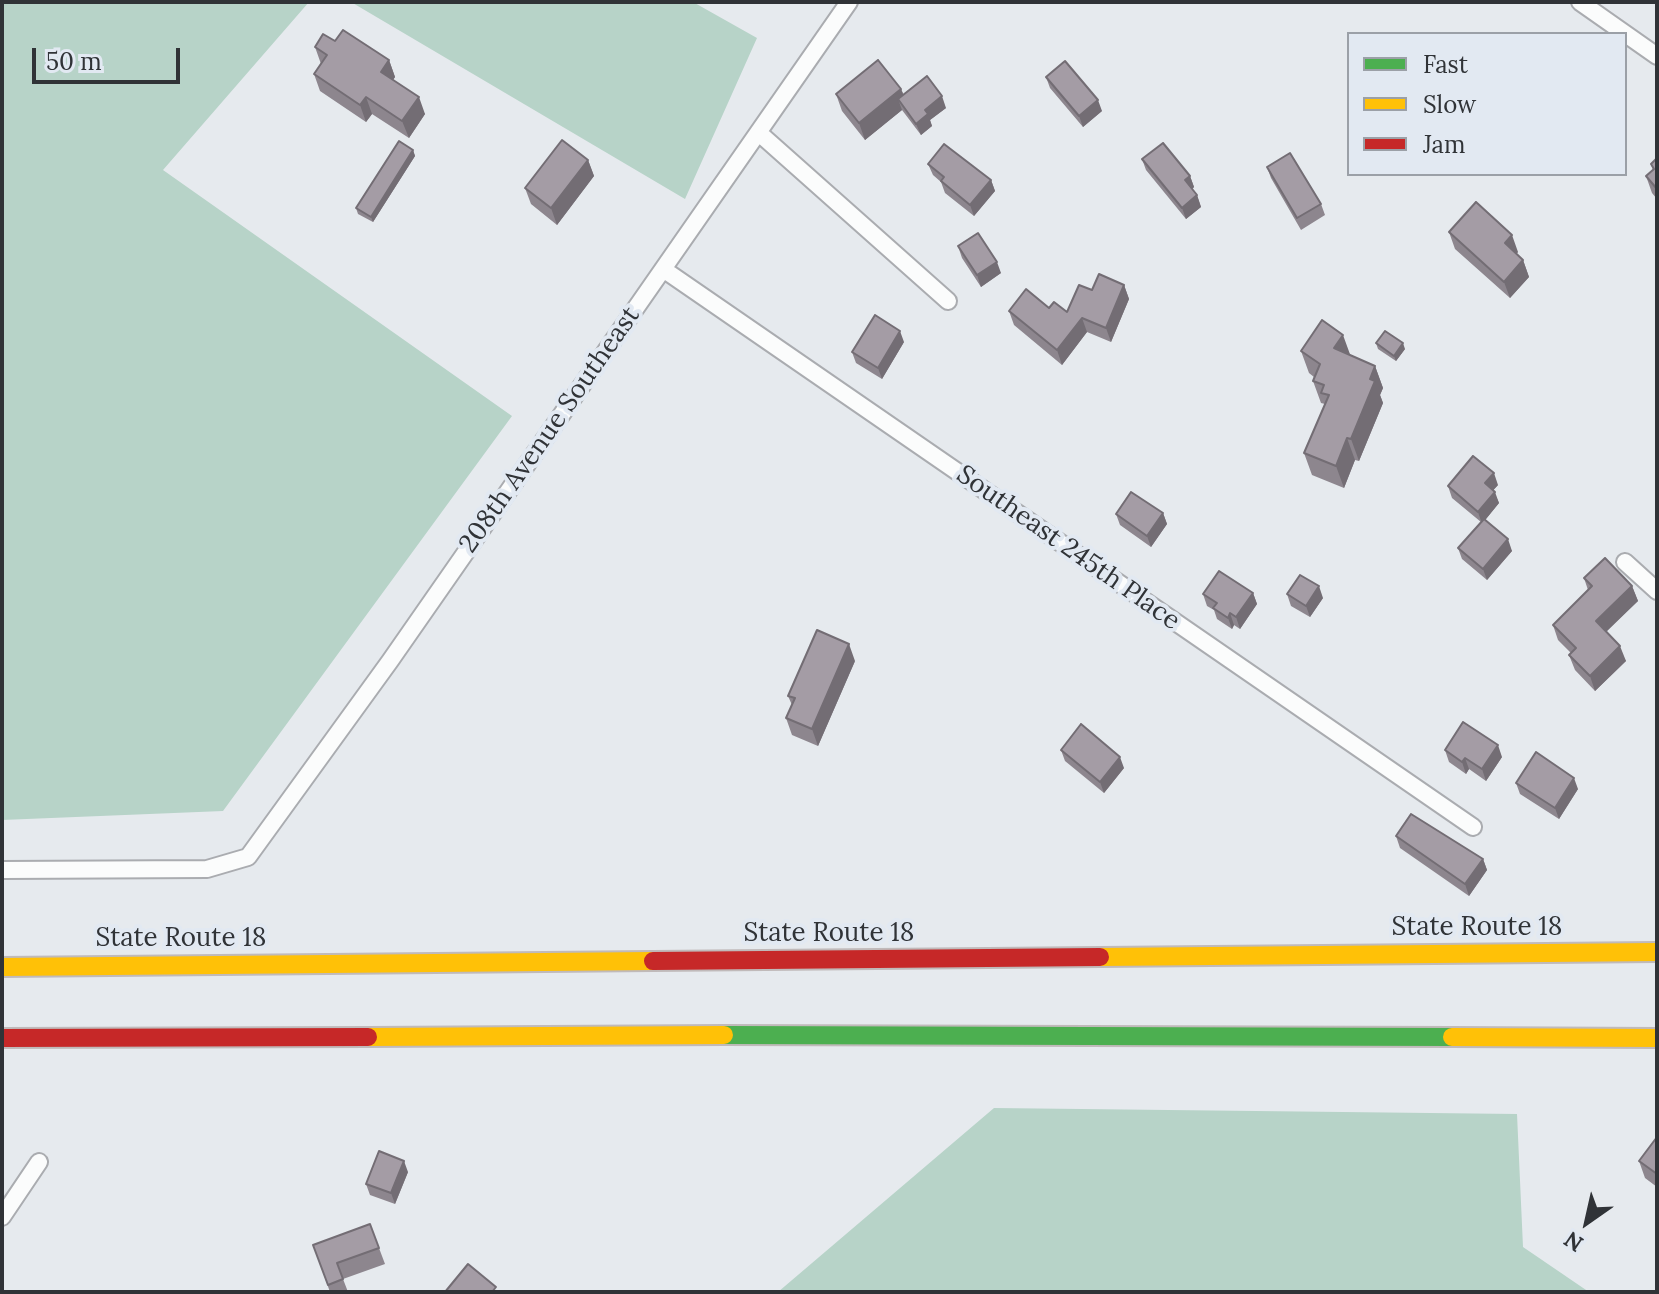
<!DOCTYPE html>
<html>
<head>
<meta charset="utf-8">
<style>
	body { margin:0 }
	#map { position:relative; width:1659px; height:1294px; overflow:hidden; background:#e6eaee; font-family:Lora,serif }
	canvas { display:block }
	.frame { position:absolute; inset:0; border:4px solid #303337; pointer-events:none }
	.legend { position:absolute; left:1347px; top:32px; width:280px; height:144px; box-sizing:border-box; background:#e2e9f2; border:2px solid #9ba0a7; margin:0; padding:10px 14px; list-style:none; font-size:24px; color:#303337 }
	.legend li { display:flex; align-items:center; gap:16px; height:40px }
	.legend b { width:40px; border:2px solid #9ba0a7 }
	.north { position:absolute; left:1547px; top:1182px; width:80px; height:80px; -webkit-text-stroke:6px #e2e9f2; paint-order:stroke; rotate:214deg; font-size:22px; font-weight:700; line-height:32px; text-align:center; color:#303337 }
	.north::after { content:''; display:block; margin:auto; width:28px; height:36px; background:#303337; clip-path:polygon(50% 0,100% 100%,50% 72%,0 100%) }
	.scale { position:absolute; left:32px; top:48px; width:148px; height:36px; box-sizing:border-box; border:4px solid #303337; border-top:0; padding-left:10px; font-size:24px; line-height:28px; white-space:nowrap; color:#303337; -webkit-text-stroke:6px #e2e9f2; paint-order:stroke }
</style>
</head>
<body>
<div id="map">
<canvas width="1659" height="1294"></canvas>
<div class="frame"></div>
<ul class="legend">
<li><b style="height:10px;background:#4caf50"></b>Fast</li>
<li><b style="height:10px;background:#ffc107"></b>Slow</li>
<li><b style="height:10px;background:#c62828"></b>Jam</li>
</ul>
<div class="north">N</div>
<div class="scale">50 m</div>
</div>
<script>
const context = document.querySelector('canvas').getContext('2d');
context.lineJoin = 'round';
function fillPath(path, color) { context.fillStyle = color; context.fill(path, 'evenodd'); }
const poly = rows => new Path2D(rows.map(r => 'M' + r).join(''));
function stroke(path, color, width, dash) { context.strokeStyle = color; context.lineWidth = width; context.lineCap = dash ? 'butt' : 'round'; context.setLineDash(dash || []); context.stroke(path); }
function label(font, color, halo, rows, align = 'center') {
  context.font = font + ' Lora,serif'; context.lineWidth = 8; context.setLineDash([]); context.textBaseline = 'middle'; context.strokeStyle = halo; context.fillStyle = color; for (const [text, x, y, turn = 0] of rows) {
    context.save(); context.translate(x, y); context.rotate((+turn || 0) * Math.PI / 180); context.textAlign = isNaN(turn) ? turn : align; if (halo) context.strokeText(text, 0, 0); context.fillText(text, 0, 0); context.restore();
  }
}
fillPath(poly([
	[2,2,309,2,163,170,512,416,223,811,2,820],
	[351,2,693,2,757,38,685,199],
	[994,1108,1517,1114,1523,1247,1589,1292,778,1292]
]), '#b7d3c8');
const street = poly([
	[1580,2,1657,56],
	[759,133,948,301],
	[663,269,1473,827],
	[1625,562,1657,591],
	[2,870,207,869,248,857,390,661,849,2],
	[2,1217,39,1162]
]);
const fast = poly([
	[724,1035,1452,1037]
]);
const slow = poly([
	[1100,957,1657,952],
	[2,967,653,961],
	[368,1037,724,1035],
	[1452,1037,1657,1038]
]);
const jam = poly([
	[653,961,1100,957],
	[2,1038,368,1037]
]);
stroke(street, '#aaacb0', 20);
stroke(fast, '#c0baba', 22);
stroke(slow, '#c0baba', 22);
stroke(jam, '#c0baba', 22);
stroke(street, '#fbfcfc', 16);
stroke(fast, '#4caf50', 18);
stroke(slow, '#ffc107', 18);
stroke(jam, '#c62828', 18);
fillPath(poly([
	[335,41,389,60,395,77,393,80,425,114,409,138,372,114,366,122,320,91,314,74,321,64,315,47],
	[1046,77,1102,111,1083,127,1050,88],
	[901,89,904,95,946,108,930,120,932,126,921,135,902,110,865,140,842,111,836,94],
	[413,150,415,156,373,222,358,214,356,208],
	[1657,158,1657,199,1652,193,1646,176,1653,170,1651,164],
	[1142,159,1190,176,1194,187,1192,189,1197,195,1201,207,1186,219,1146,170],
	[588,160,594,176,557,225,531,204,525,188],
	[928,164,991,180,995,191,974,216,945,193,941,182,933,175],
	[1267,167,1321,204,1325,215,1301,230,1271,178],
	[1449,232,1518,252,1516,254,1523,260,1529,277,1510,298,1455,249],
	[958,246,1001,273,981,287,962,258],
	[1124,285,1129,299,1111,342,1087,332,1062,365,1014,325,1009,311,1049,308,1067,312,1092,290],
	[904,342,882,379,856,363,852,352],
	[1376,343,1405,349,1396,361,1378,349],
	[1301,351,1351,355,1375,366,1383,388,1380,395,1383,403,1359,461,1355,460,1344,488,1312,475,1304,453,1325,404,1321,403,1313,381,1314,377,1309,373],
	[1498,485,1493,490,1499,503,1485,520,1512,551,1487,580,1462,559,1458,548,1481,522,1452,498,1448,486],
	[1163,513,1167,524,1151,547,1120,525,1116,514],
	[1584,578,1632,586,1638,601,1606,631,1626,661,1595,691,1575,670,1569,655,1571,653,1558,640,1553,625,1588,590],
	[1253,593,1257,604,1240,629,1234,625,1232,629,1217,619,1214,610,1207,606,1203,594],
	[1287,594,1323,598,1310,617,1291,606],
	[855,661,818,746,792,735,786,718,792,705,788,696],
	[1061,750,1124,768,1104,793,1065,761],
	[1445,750,1502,757,1486,781,1469,769,1466,774,1449,762],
	[1516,783,1578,789,1559,819,1520,794],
	[1396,836,1483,859,1487,870,1469,896,1400,848],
	[1657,1137,1657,1187,1645,1178,1639,1161],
	[408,1172,395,1204,370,1195,366,1184],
	[370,1224,385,1264,343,1279,348,1292,330,1292,313,1245]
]), '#8d868e');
fillPath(poly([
	[389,60,395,77,387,89,381,72],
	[901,89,907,105,898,99,902,110,865,140,859,123],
	[942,96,946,108,930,120,932,126,921,135,916,124,925,110],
	[366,97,372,114,366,122,360,105],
	[419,97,425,114,409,138,402,121],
	[1098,100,1102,111,1083,127,1079,116],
	[413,150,415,156,373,222,371,217],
	[588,160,594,176,557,225,551,208],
	[1190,176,1194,187,1189,192,1185,180],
	[991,180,995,191,974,216,970,205],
	[1197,195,1201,207,1186,219,1182,208],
	[1512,235,1518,252,1511,260,1505,243],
	[1523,260,1529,277,1510,298,1504,282],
	[997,262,1001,273,981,287,977,275],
	[1124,285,1129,299,1111,342,1106,328],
	[1082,318,1087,332,1062,365,1057,350],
	[900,331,904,342,882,379,878,368],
	[1343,335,1351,357,1334,348],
	[1403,343,1405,349,1396,361,1394,356],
	[1375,366,1383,388,1380,395,1383,403,1359,461,1351,439,1370,379],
	[1347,438,1355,460,1344,488,1336,466],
	[1494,473,1498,485,1489,495,1485,483],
	[1495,492,1499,503,1482,524,1478,512],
	[1163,513,1167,524,1151,547,1147,536],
	[1508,539,1512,551,1487,580,1483,569],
	[1319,586,1323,598,1310,617,1306,606],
	[1632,586,1638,601,1602,636,1596,621],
	[1253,593,1257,604,1240,629,1236,617],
	[1230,613,1234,625,1232,629,1228,618],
	[849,644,855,661,818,746,812,729],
	[1620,646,1626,661,1595,691,1590,676],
	[1498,745,1502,757,1486,781,1482,769],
	[1120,757,1124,768,1104,793,1100,782],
	[1465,758,1469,769,1466,774,1462,762],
	[1574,778,1578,789,1559,819,1555,808],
	[1483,859,1487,870,1469,896,1465,884],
	[404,1161,408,1172,395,1204,391,1193]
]), '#736d74');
const building = poly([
	[343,30,389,60,381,72,419,97,402,121,366,97,360,105,314,74,327,55,315,47,323,34,335,41,343,30],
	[878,60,901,89,859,123,836,94,878,60],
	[1065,61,1098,100,1079,116,1046,77,1065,61],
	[927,76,942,96,925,110,928,114,916,124,898,99,927,76],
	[562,140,588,160,551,208,525,188,562,140],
	[399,141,413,150,371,217,356,208,399,141],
	[1163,143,1190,176,1185,180,1197,195,1182,208,1142,159,1163,143],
	[944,144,991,180,970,205,941,181,944,177,928,164,944,144],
	[1290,153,1321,204,1297,218,1267,167,1290,153],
	[1657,158,1657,189,1646,176,1654,169,1651,164,1657,158],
	[1476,202,1512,235,1505,243,1523,260,1504,282,1449,232,1476,202],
	[978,233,997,262,977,275,958,246,978,233],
	[1099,274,1124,285,1106,328,1082,318,1057,350,1009,311,1026,289,1049,308,1054,302,1067,312,1079,285,1092,290,1099,274],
	[875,315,900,331,878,368,852,352,875,315],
	[1322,320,1343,335,1334,348,1375,366,1370,379,1375,381,1351,439,1347,438,1336,466,1304,453,1329,395,1321,393,1324,385,1313,381,1320,364,1301,351,1322,320],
	[1385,331,1403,343,1394,356,1376,343,1385,331],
	[1473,456,1494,473,1485,483,1495,492,1478,512,1448,486,1473,456],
	[1131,492,1163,513,1147,536,1116,514,1131,492],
	[1484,519,1508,539,1483,569,1458,548,1484,519],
	[1605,558,1632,586,1596,621,1620,646,1590,676,1569,655,1576,648,1553,625,1592,586,1584,578,1605,558],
	[1219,571,1253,593,1236,617,1230,613,1228,618,1213,608,1217,603,1203,594,1219,571],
	[1300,575,1319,586,1306,606,1287,594,1300,575],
	[817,630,849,644,812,729,786,718,795,698,788,696,817,630],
	[1463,722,1498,745,1482,769,1465,758,1462,762,1445,750,1463,722],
	[1081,724,1120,757,1100,782,1061,750,1081,724],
	[1536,752,1574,778,1555,808,1516,783,1536,752],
	[1411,814,1483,859,1465,884,1396,836,1411,814],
	[1657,1137,1657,1174,1639,1161,1657,1137],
	[379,1151,404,1161,391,1193,366,1184,379,1151],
	[370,1224,379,1248,337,1263,343,1279,328,1285,313,1245,370,1224],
	[468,1264,496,1287,492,1292,445,1292,468,1264]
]);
fillPath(building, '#a49ca5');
stroke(building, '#736d74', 2);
label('26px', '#303337', '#e2e9f2', [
	["208th Avenue Southeast",550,430,-55],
	["Southeast 245th Place",1068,548,35],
	["State Route 18",1477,928],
	["State Route 18",829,934],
	["State Route 18",181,939]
]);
</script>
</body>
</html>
